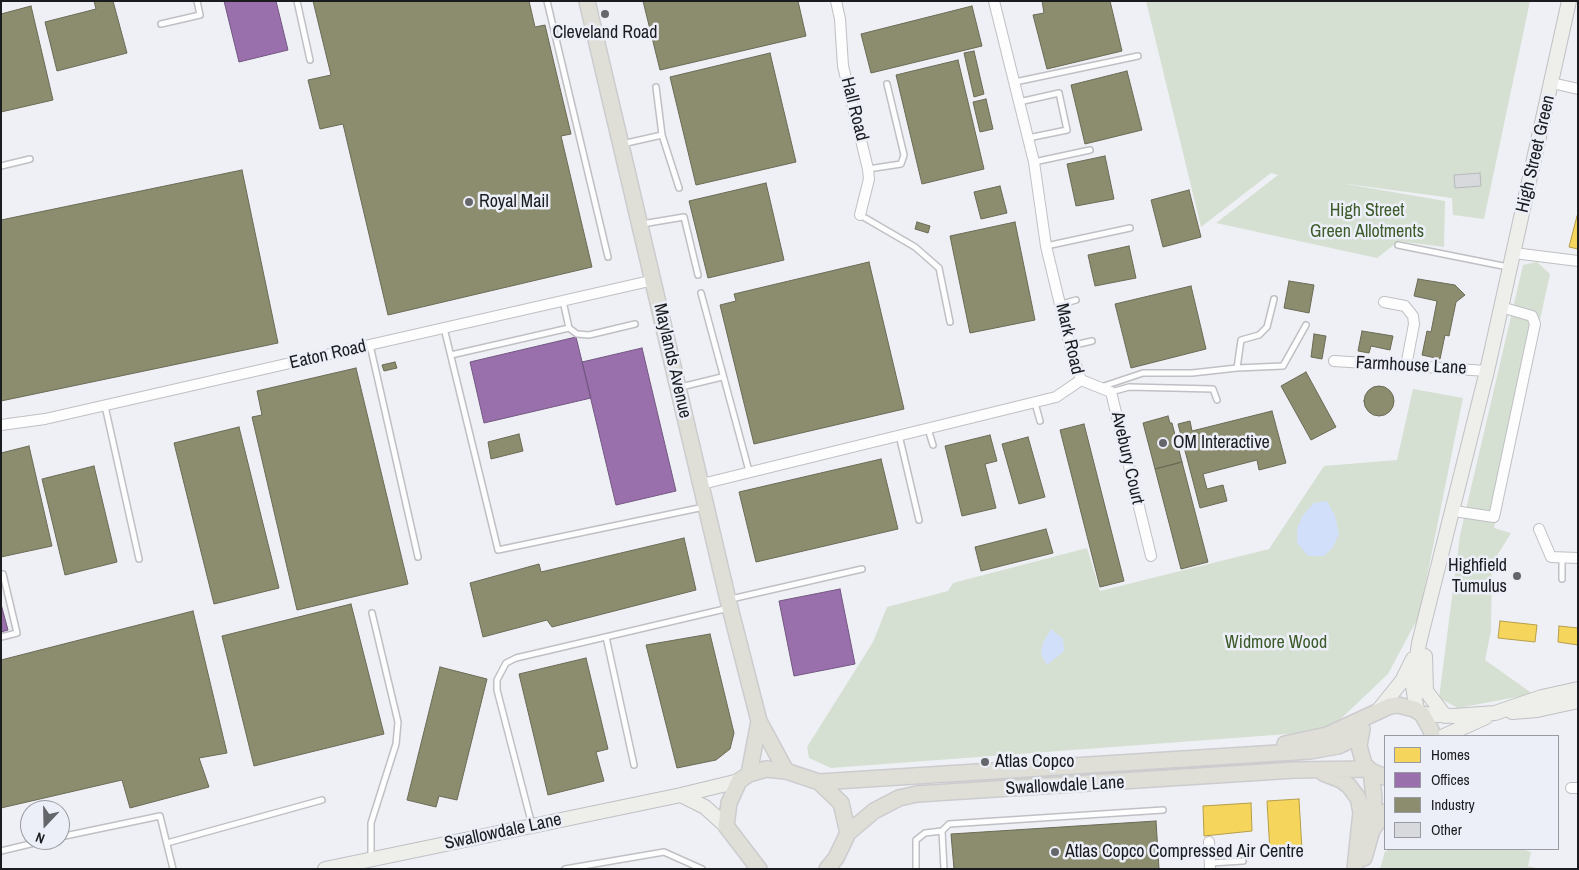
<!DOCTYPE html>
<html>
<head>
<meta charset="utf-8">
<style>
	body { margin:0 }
	#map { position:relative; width:1579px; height:870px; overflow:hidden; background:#eff0f5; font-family:"Archivo Narrow",sans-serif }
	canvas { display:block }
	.frame { position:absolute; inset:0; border:2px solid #1b1c1f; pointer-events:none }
	.legend { position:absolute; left:1384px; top:735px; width:175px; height:115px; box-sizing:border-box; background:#eceff8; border:1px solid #989ba1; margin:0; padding:6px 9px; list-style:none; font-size:15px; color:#1b1c1f }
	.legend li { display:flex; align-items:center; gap:10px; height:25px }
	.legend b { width:25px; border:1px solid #989ba1 }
	.north { position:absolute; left:20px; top:800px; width:50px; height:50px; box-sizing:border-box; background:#eceff8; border:1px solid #989ba1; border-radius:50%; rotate:201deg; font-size:14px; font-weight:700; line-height:20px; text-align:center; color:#1b1c1f }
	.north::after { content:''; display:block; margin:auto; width:18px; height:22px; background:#65666a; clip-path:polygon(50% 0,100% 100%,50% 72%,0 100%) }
</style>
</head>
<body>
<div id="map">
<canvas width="1579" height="870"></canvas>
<div class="frame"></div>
<ul class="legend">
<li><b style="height:14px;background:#f6d55c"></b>Homes</li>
<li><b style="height:14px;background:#9970ab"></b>Offices</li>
<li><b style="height:14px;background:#8c8c6e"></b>Industry</li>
<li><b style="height:14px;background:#d8d9dc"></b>Other</li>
</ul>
<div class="north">N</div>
</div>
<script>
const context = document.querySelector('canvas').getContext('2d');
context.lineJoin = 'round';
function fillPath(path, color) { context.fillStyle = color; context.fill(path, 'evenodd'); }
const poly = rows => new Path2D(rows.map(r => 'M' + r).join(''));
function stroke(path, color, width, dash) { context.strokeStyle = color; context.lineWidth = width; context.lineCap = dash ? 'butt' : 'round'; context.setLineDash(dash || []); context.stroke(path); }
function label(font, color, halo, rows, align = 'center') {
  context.font = font + ' "Archivo Narrow",sans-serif'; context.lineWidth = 5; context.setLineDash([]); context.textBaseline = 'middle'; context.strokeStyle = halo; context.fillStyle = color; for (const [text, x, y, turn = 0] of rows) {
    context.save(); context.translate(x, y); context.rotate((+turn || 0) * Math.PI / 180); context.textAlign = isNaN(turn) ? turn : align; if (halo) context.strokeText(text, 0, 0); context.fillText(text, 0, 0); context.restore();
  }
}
fillPath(poly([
	[1146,1,1530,1,1484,219,1453,215,1452,198,1340,183,1445,201,1444,247,1399,241,1377,258,1216,223,1278,175,1271,173,1201,227],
	[1537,262,1550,274,1494,528,1511,533,1492,564,1491,631,1485,660,1533,694,1458,708,1439,698,1460,535,1523,265],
	[1413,389,1463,398,1419,616,1388,674,1328,731,831,768,809,758,807,747,873,642,887,607,948,591,953,583,1087,548,1100,591,1269,549,1324,466,1397,460],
	[1387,849,1522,849,1531,852,1528,866,1541,869,1380,869,1385,851,1387,852]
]), '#d5e0d2');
fillPath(poly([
	[1327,501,1335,516,1339,534,1333,547,1324,556,1308,556,1297,543,1297,529,1303,515,1314,503],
	[1051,629,1063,639,1064,651,1047,665,1041,654,1043,643]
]), '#d2dffa');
const homes = poly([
	[1577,216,1578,216,1578,249,1569,247,1577,216],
	[1500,621,1537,625,1535,642,1498,638,1500,621],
	[1559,626,1578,628,1578,645,1558,642,1559,626],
	[1299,799,1302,850,1270,852,1267,801,1299,799],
	[1251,803,1252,831,1204,836,1203,806,1251,803]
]);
fillPath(homes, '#f6d55c');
stroke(homes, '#b49e4a', 1);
const offices = poly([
	[224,1,276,1,288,50,239,62,224,1],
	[576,337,591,398,484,423,470,362,576,337],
	[642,348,676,491,616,505,582,362,642,348],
	[840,589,855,664,794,676,779,601,840,589],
	[1,604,8,630,1,632,1,604]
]);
fillPath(offices, '#9970ab');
stroke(offices, '#735781', 1);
const industry = poly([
	[94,1,113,1,127,53,57,71,45,22,96,9,94,1],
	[313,1,529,1,535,27,545,25,558,80,571,134,561,136,592,267,388,315,343,124,320,129,308,80,331,75,313,1],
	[643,1,798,1,806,36,660,70,643,1],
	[1042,1,1110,1,1122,51,1047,69,1033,15,1044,13,1042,1],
	[31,6,53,100,1,112,1,14,31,6],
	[972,6,982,46,871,73,861,34,972,6],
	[974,51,984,94,974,97,964,53,974,51],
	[770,53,796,162,696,185,670,77,770,53],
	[958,60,984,169,922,184,896,75,958,60],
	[1127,71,1142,130,1085,144,1071,85,1127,71],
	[986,99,993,129,980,132,973,102,986,99],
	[1105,156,1114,199,1076,206,1067,164,1105,156],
	[242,170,278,343,1,401,1,220,242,170],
	[766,183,784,260,708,278,689,201,766,183],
	[1000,186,1007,213,981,219,974,192,1000,186],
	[1189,190,1201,237,1163,247,1151,200,1189,190],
	[917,222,930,226,928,233,915,229,917,222],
	[1015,222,1035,320,970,333,950,236,1015,222],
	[1129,246,1136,278,1095,286,1088,255,1129,246],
	[869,262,904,409,754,444,720,305,736,301,734,294,869,262],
	[1418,279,1455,285,1465,295,1456,302,1449,336,1445,335,1440,359,1422,355,1427,331,1431,332,1437,301,1414,296,1418,279],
	[1289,281,1314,285,1309,313,1284,308,1289,281],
	[1191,286,1206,349,1131,368,1115,304,1191,286],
	[1362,331,1393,336,1390,350,1371,346,1369,353,1358,351,1362,331],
	[1314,334,1326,336,1322,359,1311,357,1314,334],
	[395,362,397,368,384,371,382,365,395,362],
	[356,368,408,584,297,610,252,417,262,415,257,391,356,368],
	[1306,372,1336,427,1311,440,1281,386,1306,372],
	'1364 401a15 15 0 1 1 30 0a15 15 0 1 1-30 0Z',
	[1272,411,1286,463,1259,470,1257,460,1203,474,1207,489,1223,485,1227,501,1200,508,1178,424,1190,421,1192,431,1272,411],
	[1168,416,1170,423,1172,423,1182,462,1155,469,1143,423,1168,416],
	[1084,424,1124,581,1100,587,1060,430,1084,424],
	[239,427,279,588,214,604,174,443,239,427],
	[519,434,523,451,491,459,488,442,519,434],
	[990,435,997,461,985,464,996,508,962,516,945,446,990,435],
	[1028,437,1045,497,1019,504,1002,444,1028,437],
	[29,446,52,546,1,557,1,453,29,446],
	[881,459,898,529,756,562,739,492,881,459],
	[1182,462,1208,562,1181,569,1155,469,1182,462],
	[94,466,117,562,65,575,42,479,94,466],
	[1046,529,1053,553,981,571,975,547,1046,529],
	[684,538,696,590,552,627,547,620,483,637,470,583,539,564,541,572,684,538],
	[351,604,384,734,254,766,222,636,351,604],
	[193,611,227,753,199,758,209,787,130,808,122,780,1,808,1,660,193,611],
	[710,634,734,733,730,749,716,760,677,768,646,645,710,634],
	[586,658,608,749,596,752,604,781,548,795,519,674,586,658],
	[440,667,487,679,457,800,439,796,436,807,407,800,440,667],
	[1156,821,1159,869,954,869,951,834,1156,821]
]);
fillPath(industry, '#8c8c6e');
stroke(industry, '#6a6a56', 1);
const building = poly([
	[1480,173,1481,186,1455,188,1454,175,1480,173]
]);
fillPath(building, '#d8d9dc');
stroke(building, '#b7b8bb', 1);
const lane = poly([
	[297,1,310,60],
	[547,1,608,257],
	[161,24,200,15,197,1],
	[1015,82,1138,56],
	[656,87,662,135],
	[1019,102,1059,93,1067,130,1028,138],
	[622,144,662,135,679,188],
	[1034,162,1090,150],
	[1,166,30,159],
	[868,169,901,164,904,155,887,84],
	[860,215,915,247,939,268,950,322],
	[642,224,684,217,698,275],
	[1398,245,1508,267],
	[1046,246,1130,228],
	[701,293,749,471],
	[563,301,569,328,577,334,589,335,635,324],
	[1062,304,1076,300],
	[444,328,498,550,704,507],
	[370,345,418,557],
	[1070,346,1092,341],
	[451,355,569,328],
	[1237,368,1241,340,1259,335,1267,327,1274,299],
	[681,387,722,377],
	[1101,387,1143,373,1192,373,1237,368,1283,366,1306,325],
	[1111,392,1129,387,1213,389,1217,400],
	[1035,403,1040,421],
	[105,406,139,559],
	[928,429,933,445],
	[899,435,919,520],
	[1,574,3,574,17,633,1,637],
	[1562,579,1562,557],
	[731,599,862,569],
	[606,637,634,765],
	[532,825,497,690,497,680,506,663,516,658,729,608],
	[942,831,944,869],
	[60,837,160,816,173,869],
	[167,843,322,800],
	[1,851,47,840],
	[371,859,371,823,396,744,398,722,372,613],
	[1210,863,1243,861],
	[565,869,664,852,702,869],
	[916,869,916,840,925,833,942,831,949,824,1163,810]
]);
const street = poly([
	[836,1,840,19,843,66,868,169,869,179,860,215],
	[1552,83,1578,89],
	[1514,253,1578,261],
	[1384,302,1405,306,1413,316,1414,324,1406,366],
	[1334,361,1487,371],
	[1081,380,1111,392,1151,556],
	[1,425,45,419,654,280],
	[702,484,1056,397,1081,380,1070,346,1046,246,1034,162,994,1],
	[1454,511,1494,517,1535,324,1532,316,1501,307],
	[1539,529,1551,557,1578,558],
	[1571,788,1578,788],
	[1209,842,1210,869]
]);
const secondary = poly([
	[1425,656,1426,691,1445,716],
	[1417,711,1413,686,1419,643,1487,371,1569,1],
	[1377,712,1402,681,1413,659],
	[1512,712,1537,710,1578,701],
	[1422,714,1454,716,1495,713,1542,697,1578,689],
	[1444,736,1486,717],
	[681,795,705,807,726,826],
	[325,869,681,795,739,781]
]);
const primary = poly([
	[587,1,728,600,759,721,786,771],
	[1362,729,1359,746,1364,764,1371,771,1385,777],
	[1285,744,1327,735,1390,706,1398,705,1414,709,1422,714,1431,730,1432,736],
	[1371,771,1374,797,1372,829],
	[1323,773,1341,780,1349,786,1358,798,1361,812,1355,869],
	[749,774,759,721],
	[819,782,1310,751,1338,746,1360,736],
	[848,833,874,811,899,798,917,794,1295,770,1368,769],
	[1364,858,1372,830,1385,812],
	[759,869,726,826,729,803,739,781,749,774,766,769,786,771,819,782,841,803,848,833,836,858,827,869]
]);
stroke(lane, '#bfc0c3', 8);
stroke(street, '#bfc0c3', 12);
stroke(secondary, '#bfc0c3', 16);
stroke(primary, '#ccccce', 18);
stroke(lane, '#fdfdfe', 5);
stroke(street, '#fdfdfe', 10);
stroke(secondary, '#eeeeeb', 14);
stroke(primary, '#dfdfd8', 15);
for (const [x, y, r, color] of [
	[605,14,5,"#65666a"],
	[469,202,5,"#65666a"],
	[1163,443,5,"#65666a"],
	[1517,576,5,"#65666a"],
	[985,762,5,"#65666a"],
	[1055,852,5,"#65666a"]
]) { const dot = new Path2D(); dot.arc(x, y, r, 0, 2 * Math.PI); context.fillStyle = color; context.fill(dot); stroke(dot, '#eceff8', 2); }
label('18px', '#1b1c1f', '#eceff8', [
	["Cleveland Road",605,33,"center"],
	["Royal Mail",479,202],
	["OM Interactive",1173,443],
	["Highfield",1507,566,"right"],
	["Tumulus",1507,587,"right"],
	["Atlas Copco",995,762],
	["Atlas Copco Compressed Air Centre",1065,852]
], 'left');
label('18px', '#1b1c1f', '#eceff8', [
	["Hall Road",854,109,76],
	["High Street Green",1536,154,-77],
	["Mark Road",1069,339,77],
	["Eaton Road",328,355,-13],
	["Maylands Avenue",672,361,77],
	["Farmhouse Lane",1411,366,3],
	["Avebury Court",1127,458,77],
	["Swallowdale Lane",1065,786,-3],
	["Swallowdale Lane",503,832,-12]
]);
label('18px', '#3d5b2a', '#eceff8', [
	["High Street",1367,211],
	["Green Allotments",1367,232],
	["Widmore Wood",1276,643]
]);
</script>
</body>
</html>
